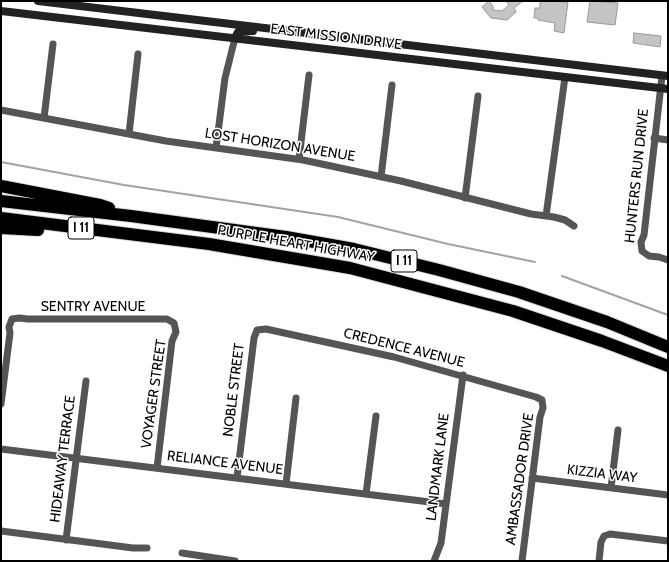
<!DOCTYPE html>
<html>
<head>
<meta charset="utf-8">
<style>
	body { margin:0 }
	#map { position:relative; width:669px; height:562px; overflow:hidden; background:#fff; font-family:Cabin,sans-serif }
	canvas { display:block }
	.frame { position:absolute; inset:0; border:2px solid #000; pointer-events:none }
</style>
</head>
<body>
<div id="map">
<canvas width="669" height="562"></canvas>
<div class="frame"></div>
</div>
<script>
const context = document.querySelector('canvas').getContext('2d');
context.lineJoin = 'round';
const poly = rows => new Path2D(rows.map(r => 'M' + r).join(''));
function stroke(path, color, width, dash) { context.strokeStyle = color; context.lineWidth = width; context.lineCap = dash ? 'butt' : 'round'; context.setLineDash(dash || []); context.stroke(path); }
function fillPath(path, color) { context.fillStyle = color; context.fill(path, 'evenodd'); }
function label(font, color, halo, rows, align = 'center') {
  context.font = font + ' Cabin,sans-serif'; context.lineWidth = 3; context.setLineDash([]); context.textBaseline = 'middle'; context.strokeStyle = halo; context.fillStyle = color; for (const [text, x, y, turn = 0] of rows) {
    context.save(); context.translate(x, y); context.rotate((+turn || 0) * Math.PI / 180); context.textAlign = isNaN(turn) ? turn : align; if (halo) context.strokeText(text, 0, 0); context.fillText(text, 0, 0); context.restore();
  }
}
stroke(poly([
	[1,162,124,185,338,217,448,244,535,262],
	[562,276,668,315]
]), '#a3a3a3', 2);
const building = poly([
	[489,1,493,6,493,10,502,11,509,5,506,1,523,1,514,8,516,12,507,20,491,18,482,7,489,1],
	[540,1,568,2,564,33,554,31,555,23,538,20,538,18,534,18,535,8,540,8,540,1],
	[590,1,618,3,615,25,587,22,590,1],
	[634,33,661,36,660,47,633,43,634,33]
]);
fillPath(building, '#c4c4c4');
stroke(building, '#999', 1);
const highway = poly([
	[1,186,100,205,109,208],
	[1,201,131,216,286,237,354,249,439,270,519,292,607,322,668,347],
	[1,218,209,244,350,268,513,311,602,341,668,366],
	[1,228,38,230]
]);
stroke(highway, '#dbdbdb', 14);
stroke(poly([
	[662,76,644,235,641,242,642,251,649,256,659,257,668,260],
	[1,110,166,141,303,160,401,181,531,214,554,217,565,220,574,226],
	[44,118,53,44],
	[129,134,138,54],
	[654,138,668,140],
	[216,148,225,78,235,38],
	[299,159,309,75],
	[381,177,392,85],
	[465,198,478,96],
	[546,216,565,77],
	[1,404,10,333,9,327,12,319,19,318,28,319,167,319,174,323,176,332,172,341,157,468],
	[1,449,446,504],
	[237,478,254,338,257,330,266,329,394,357,536,397,542,400,543,408,540,417,522,561],
	[532,478,668,495],
	[286,484,296,398],
	[611,488,618,430],
	[366,494,376,416],
	[1,531,133,548,147,548],
	[66,540,86,381],
	[182,553,235,561],
	[434,561,441,543,463,375],
	[599,561,601,542,604,536,610,534,668,541]
]), '#555', 7);
stroke(poly([
	[38,1,668,76],
	[1,11,668,89],
	[235,38,238,32,253,31]
]), '#222', 8);
stroke(highway, '#000', 12);
for (const [x, y, w] of [
	[81,228,26],
	[404,261,26]
]) { const box = new Path2D(); box.roundRect(x - w / 2, y - 11, w, 22, 3); context.fillStyle = '#fff'; context.fill(box); stroke(box, '#000', 1); }
label('bold 13px', '#000', null, [
	["I 11",81,228],
	["I 11",404,261]
]);
label('14px', '#000', '#fff', [
	["EAST MISSION DRIVE",336,37,7],
	["LOST HORIZON AVENUE",280,145,9],
	["HUNTERS RUN DRIVE",637,176,-84],
	["PURPLE HEART HIGHWAY",296,244,10],
	["SENTRY AVENUE",93,307],
	["CREDENCE AVENUE",404,348,14],
	["NOBLE STREET",234,390,-83],
	["VOYAGER STREET",154,394,-82],
	["HIDEAWAY TERRACE",63,459,-83],
	["RELIANCE AVENUE",225,463,7],
	["LANDMARK LANE",438,467,-83],
	["KIZZIA WAY",602,474,7],
	["AMBASSADOR DRIVE",520,479,-82]
]);
</script>
</body>
</html>
